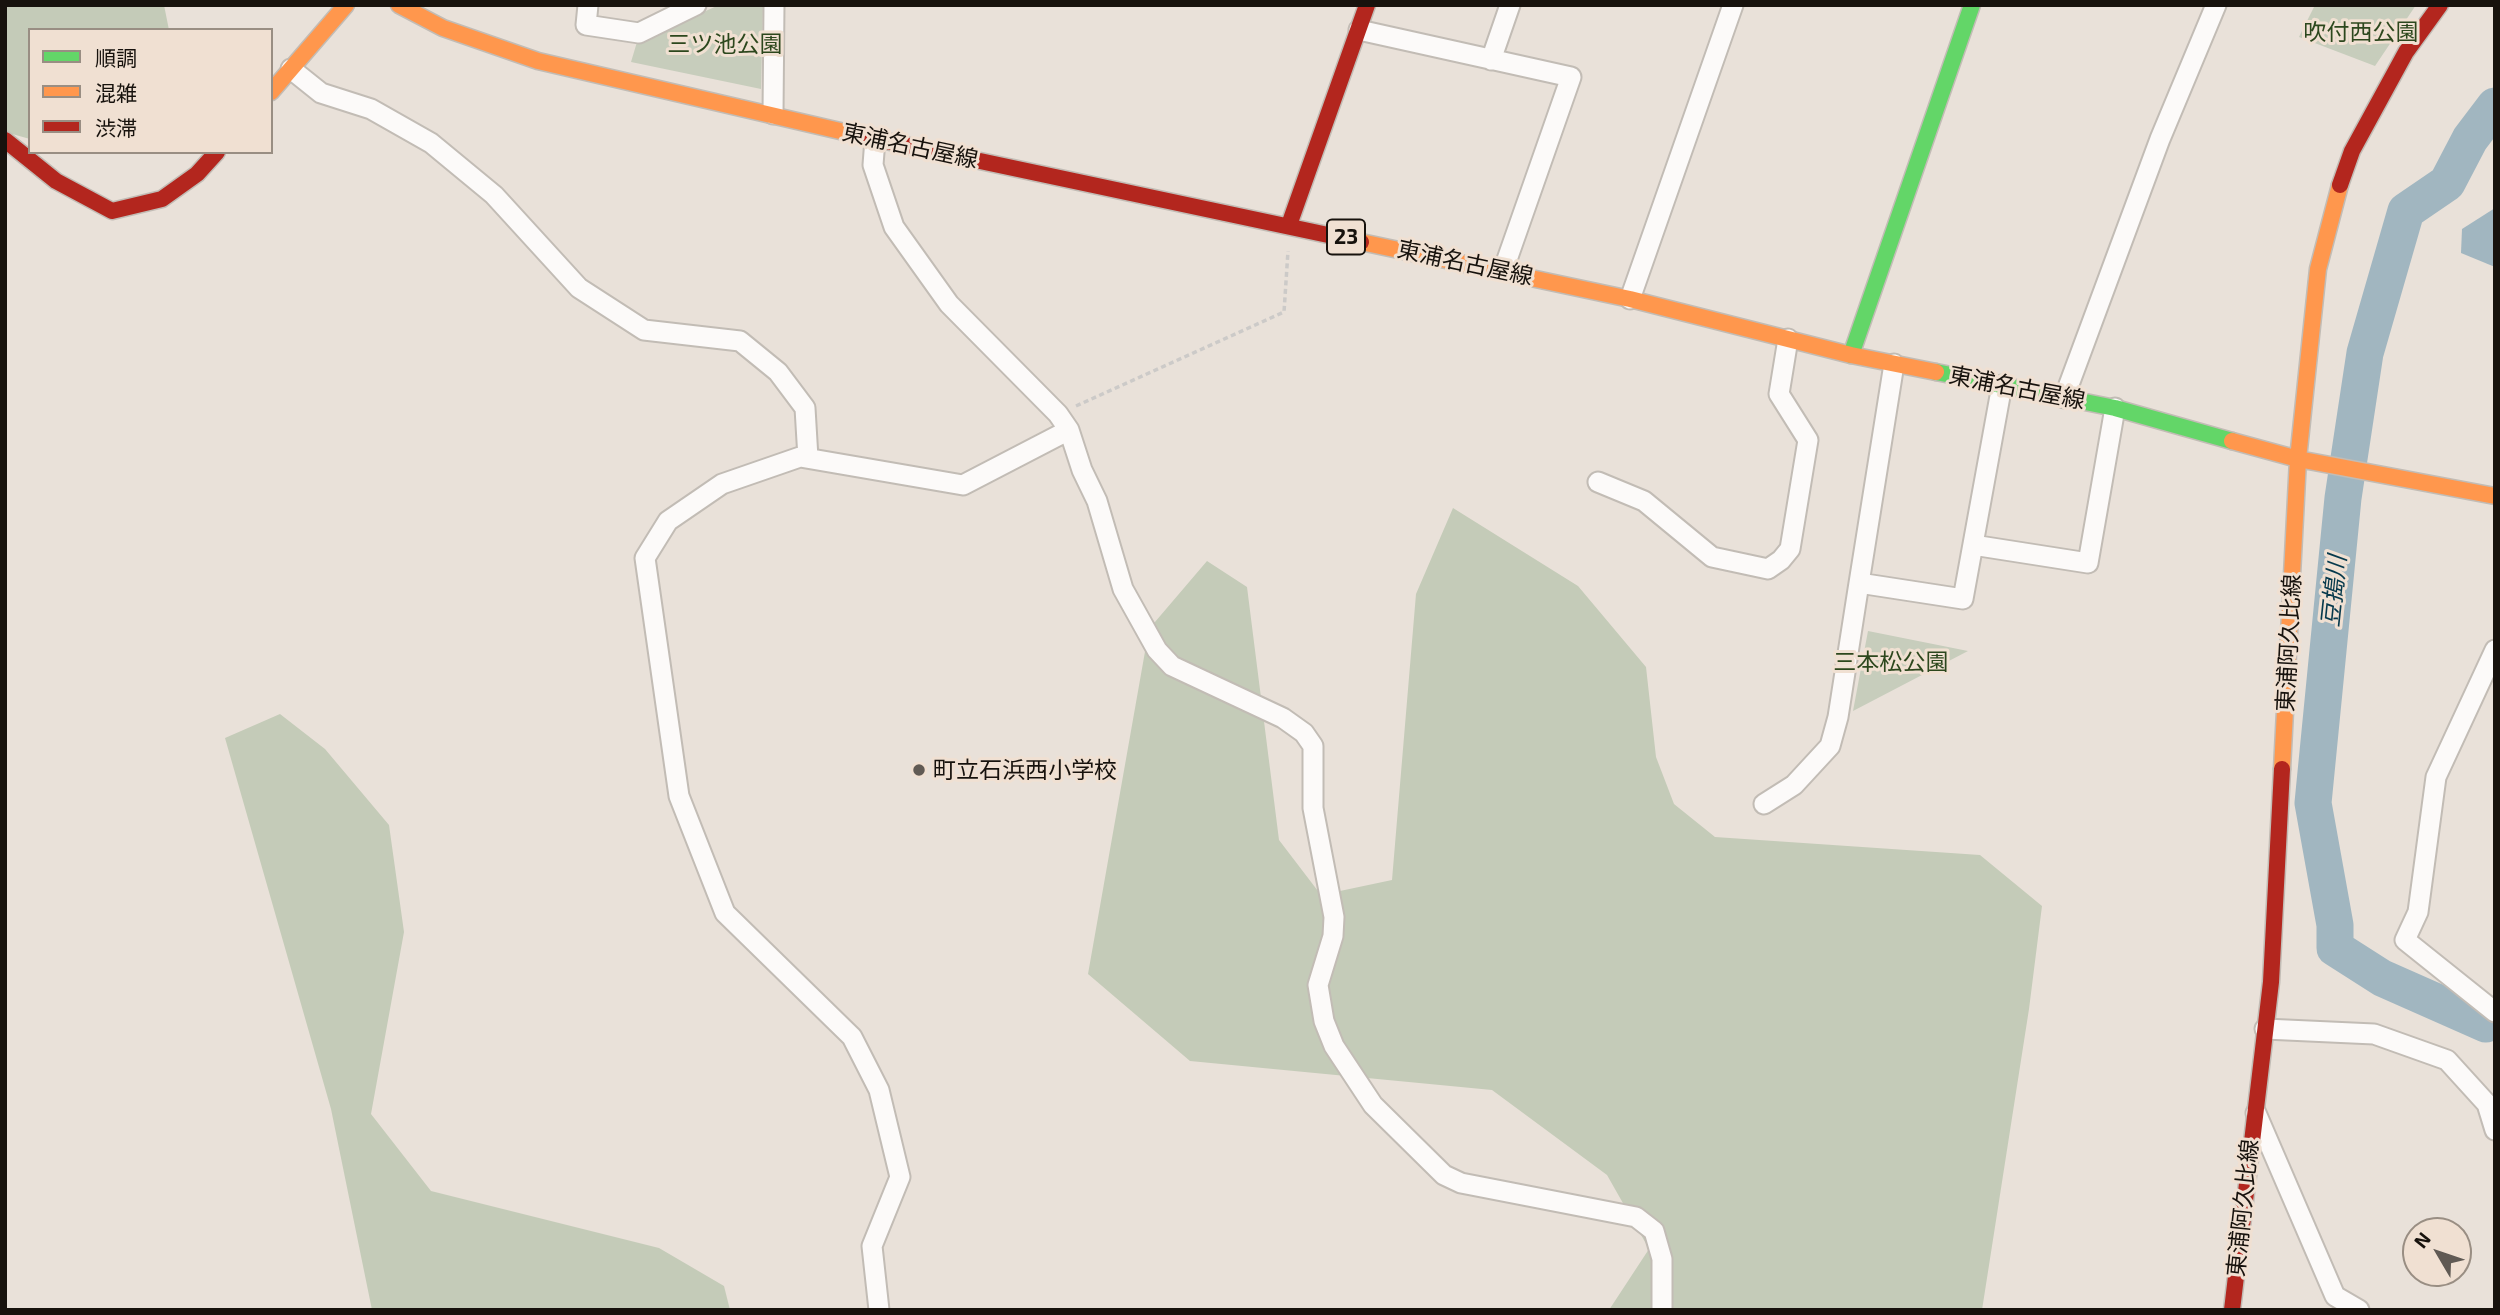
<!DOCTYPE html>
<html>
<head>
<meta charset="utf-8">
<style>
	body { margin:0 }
	#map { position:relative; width:2500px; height:1315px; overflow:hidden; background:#e9e1d9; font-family:"Exo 2","Noto Sans JP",sans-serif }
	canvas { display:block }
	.frame { position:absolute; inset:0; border:7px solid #17120d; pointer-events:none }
	.legend { position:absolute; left:28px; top:28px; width:245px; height:126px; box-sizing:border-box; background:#f0e0d2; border:2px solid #998e83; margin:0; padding:9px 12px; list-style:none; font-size:21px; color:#17120d }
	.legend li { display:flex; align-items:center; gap:14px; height:35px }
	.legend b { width:35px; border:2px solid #998e83 }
	.north { position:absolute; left:2402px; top:1217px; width:70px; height:70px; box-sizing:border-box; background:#f0e0d2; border:2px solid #998e83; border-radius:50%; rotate:309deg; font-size:19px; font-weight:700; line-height:28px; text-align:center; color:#17120d }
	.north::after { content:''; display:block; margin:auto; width:24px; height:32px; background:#605a54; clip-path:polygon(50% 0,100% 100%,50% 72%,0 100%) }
</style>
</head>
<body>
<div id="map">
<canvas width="2500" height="1315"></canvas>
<div class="frame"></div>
<ul class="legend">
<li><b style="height:9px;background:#63d668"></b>順調</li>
<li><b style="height:9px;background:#ff974d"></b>混雑</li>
<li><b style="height:9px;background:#b3261e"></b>渋滞</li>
</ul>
<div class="north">N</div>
</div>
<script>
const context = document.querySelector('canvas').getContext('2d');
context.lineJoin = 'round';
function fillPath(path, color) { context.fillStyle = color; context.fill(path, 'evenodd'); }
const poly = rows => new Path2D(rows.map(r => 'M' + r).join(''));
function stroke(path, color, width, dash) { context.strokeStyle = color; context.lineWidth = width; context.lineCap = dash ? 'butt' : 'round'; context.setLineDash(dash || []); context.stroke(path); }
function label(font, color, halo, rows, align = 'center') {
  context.font = font + ' "Exo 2","Noto Sans JP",sans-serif'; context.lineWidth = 6; context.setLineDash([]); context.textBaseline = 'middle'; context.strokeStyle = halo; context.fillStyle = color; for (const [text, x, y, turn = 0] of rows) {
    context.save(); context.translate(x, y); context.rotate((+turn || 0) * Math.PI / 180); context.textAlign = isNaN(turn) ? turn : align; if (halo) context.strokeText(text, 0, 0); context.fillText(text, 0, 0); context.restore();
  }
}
fillPath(poly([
	[719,5,763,5,761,89,631,62,637,42],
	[2315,5,2416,5,2375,66,2299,37],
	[1868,631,1968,651,1853,711]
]), '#c7cdbc');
fillPath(poly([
	[5,5,164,5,169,30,30,30,30,139,5,132],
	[1453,508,1578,586,1646,667,1656,757,1674,804,1715,837,1980,855,2042,906,2029,1009,1982,1310,1609,1310,1649,1249,1607,1175,1492,1090,1190,1061,1088,974,1149,629,1207,561,1247,587,1279,840,1321,895,1392,880,1416,594],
	[280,714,325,749,389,825,404,932,371,1114,431,1191,659,1248,724,1286,730,1310,372,1310,331,1109,225,738]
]), '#c4cbb8');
fillPath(poly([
	[2495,208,2495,267,2461,253,2462,229]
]), '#a1b6c0');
stroke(poly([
	[2486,1024,2382,978,2335,948,2335,925,2313,803,2343,498,2365,353,2406,211,2447,183,2470,139,2495,106]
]), '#a1b6c0', 37);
const street = poly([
	[588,5,586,25,639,33,696,5],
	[1359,30,1571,77,1503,271],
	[1491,60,1510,5],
	[291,69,321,93,371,109,431,143,494,195,579,288,644,330,740,341,778,372,805,408,808,458],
	[773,114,774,5],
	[875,139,873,165,894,227,949,304,1058,414,1069,430,1082,470,1097,501,1123,589,1157,650,1172,666,1283,718,1304,733,1313,746,1313,808,1334,917,1333,936,1318,985,1324,1021,1334,1046,1373,1105,1444,1175,1461,1183,1636,1217,1654,1231,1662,1259,1662,1310],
	[1630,299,1733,5],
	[1894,364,1859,583,1963,599,2002,385],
	[2064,398,2160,139,2216,5],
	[1598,482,1644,501,1712,557,1768,569,1781,560,1790,549,1808,440,1779,394,1788,339],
	[1973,545,2088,563,2115,408],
	[2495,650,2436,777,2418,912,2405,940,2495,1012],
	[1764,804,1794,785,1830,746,1838,717,1859,583],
	[2265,1029,2374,1034,2447,1060,2487,1104,2495,1130],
	[2256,1113,2335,1296,2359,1310],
	[879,1310,872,1246,900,1177,879,1090,852,1037,725,913,679,796,645,558,668,521,722,484,800,457,963,485,1069,430]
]);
const fast = poly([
	[1851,355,1972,5],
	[1936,372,2115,408,2232,441]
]);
const slow = poly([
	[399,5,443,28,538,61,853,134],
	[271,92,346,5],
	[1361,242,1630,299,1851,355,1936,372],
	[2232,441,2298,459,2495,496],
	[2282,769,2298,459,2318,269,2340,185]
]);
const jam = poly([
	[853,134,1361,242],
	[5,140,56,181,112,211,162,199,197,174,217,152],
	[2340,185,2352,151,2406,52,2440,5],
	[1289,225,1367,5],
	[2232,1310,2271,982,2282,769]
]);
stroke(street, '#c2bcb5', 23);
stroke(fast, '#c2bcb5', 19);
stroke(slow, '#c2bcb5', 19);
stroke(jam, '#c2bcb5', 19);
stroke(poly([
	[1076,406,1284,312,1288,251]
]), '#cccac8', 3.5, [5, 3.5]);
stroke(street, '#fcfaf9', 19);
stroke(fast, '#63d668', 16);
stroke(slow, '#ff974d', 16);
stroke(jam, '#b3261e', 16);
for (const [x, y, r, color] of [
	[919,770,7,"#605a54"]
]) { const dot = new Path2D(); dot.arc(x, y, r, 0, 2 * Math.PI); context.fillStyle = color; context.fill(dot); stroke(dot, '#f0e0d2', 2.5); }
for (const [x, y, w] of [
	[1346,237,38]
]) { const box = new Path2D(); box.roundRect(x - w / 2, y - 17.5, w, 35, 5); context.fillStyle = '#f0e0d2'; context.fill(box); stroke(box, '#17120d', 2); }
label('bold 21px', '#17120d', null, [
	["23",1346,237]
]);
label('23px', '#2c471d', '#f0e0d2', [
	["吹付西公園",2361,32],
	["三ツ池公園",725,44],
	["三本松公園",1891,662]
]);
label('23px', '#17120d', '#f0e0d2', [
	["東浦名古屋線",910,146,12],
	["東浦名古屋線",1465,263,12],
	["東浦名古屋線",2017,388,11],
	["東浦阿久比線",2289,643,-87],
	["東浦阿久比線",2243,1208,-84]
]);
label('23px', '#17120d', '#f0e0d2', [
	["町立石浜西小学校",933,770]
], 'left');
label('italic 24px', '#06394c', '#f0e0d2', [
	["豆搗川",2334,591,-84]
]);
</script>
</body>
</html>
